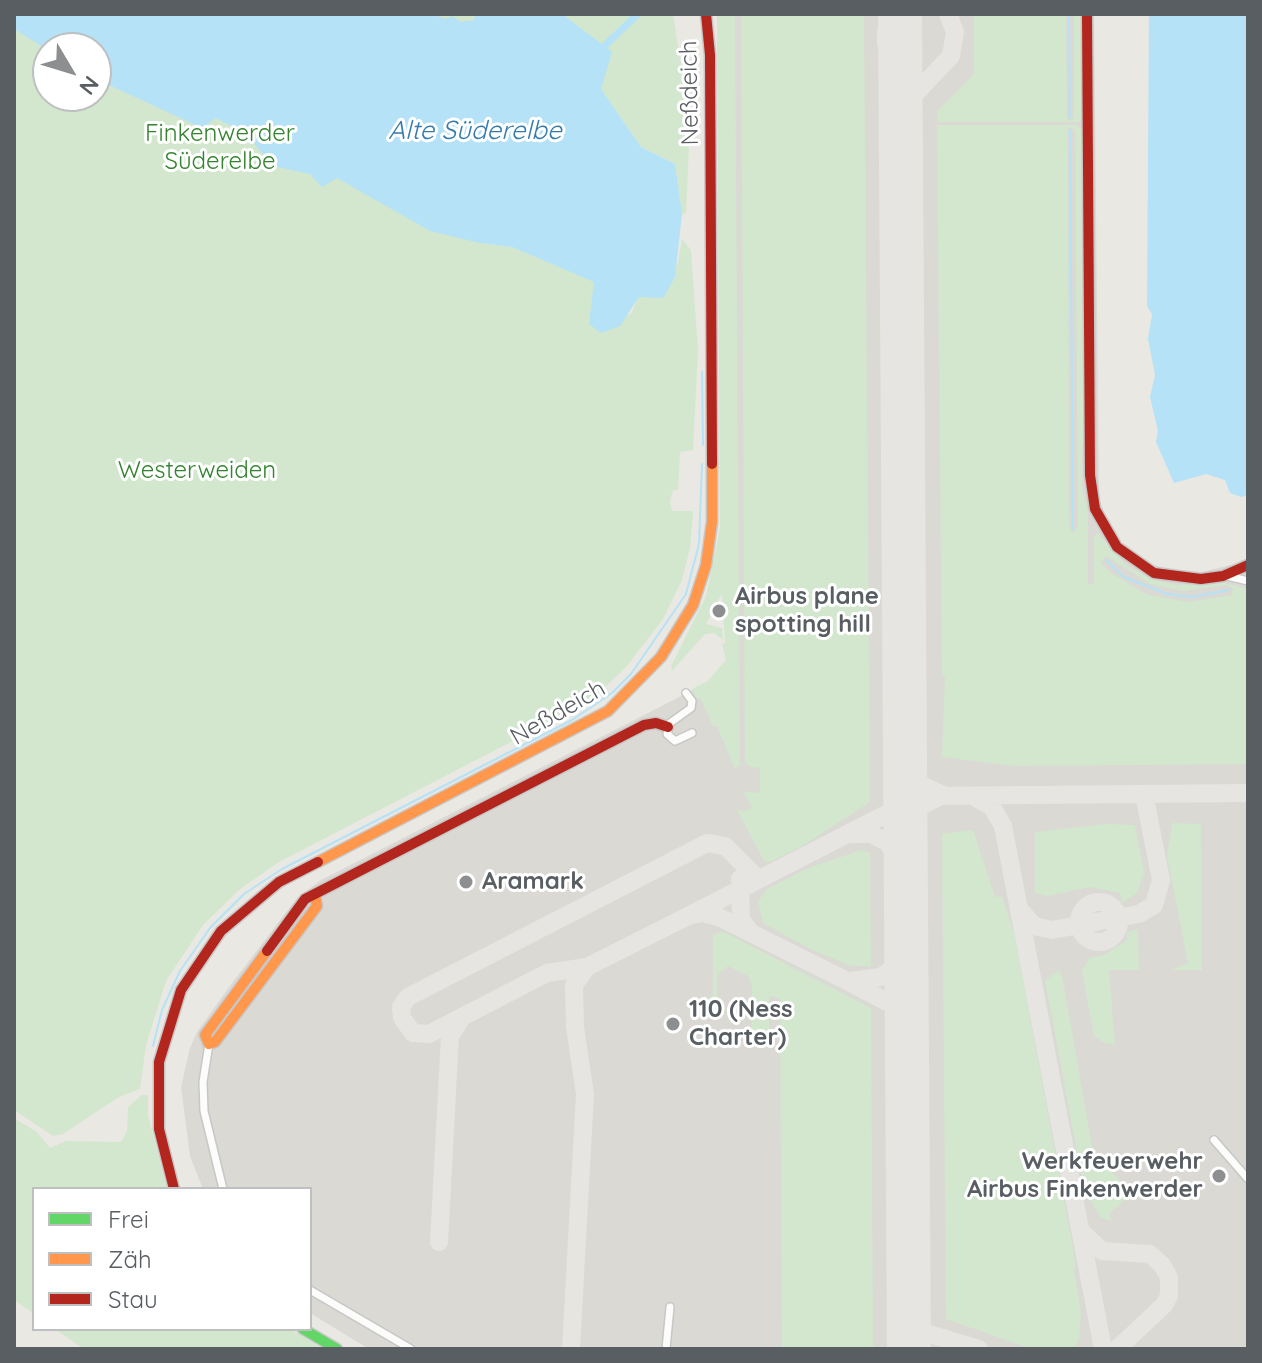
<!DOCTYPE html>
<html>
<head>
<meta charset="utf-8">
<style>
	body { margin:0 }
	#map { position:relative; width:1262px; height:1363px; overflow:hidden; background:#eae8e3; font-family:Quicksand,sans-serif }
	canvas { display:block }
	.frame { position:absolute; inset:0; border:16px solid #595e62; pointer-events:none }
	.legend { position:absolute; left:32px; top:1187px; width:280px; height:144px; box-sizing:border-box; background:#fff; border:2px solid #bdbfc0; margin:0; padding:10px 14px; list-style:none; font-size:24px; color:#595e62 }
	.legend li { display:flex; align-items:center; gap:16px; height:40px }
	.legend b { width:40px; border:2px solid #bdbfc0 }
	.north { position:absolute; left:32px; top:32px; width:80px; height:80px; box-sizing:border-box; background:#fff; border:2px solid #bdbfc0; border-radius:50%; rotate:128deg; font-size:22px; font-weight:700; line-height:32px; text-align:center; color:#595e62 }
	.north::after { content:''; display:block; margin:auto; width:28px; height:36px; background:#8c8e8f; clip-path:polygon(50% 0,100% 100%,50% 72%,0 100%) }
</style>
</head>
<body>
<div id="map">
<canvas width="1262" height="1363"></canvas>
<div class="frame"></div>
<ul class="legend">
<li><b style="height:10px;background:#63d668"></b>Frei</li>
<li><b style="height:10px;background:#ff974d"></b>Zäh</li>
<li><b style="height:10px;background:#b3261e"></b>Stau</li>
</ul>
<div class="north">N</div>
</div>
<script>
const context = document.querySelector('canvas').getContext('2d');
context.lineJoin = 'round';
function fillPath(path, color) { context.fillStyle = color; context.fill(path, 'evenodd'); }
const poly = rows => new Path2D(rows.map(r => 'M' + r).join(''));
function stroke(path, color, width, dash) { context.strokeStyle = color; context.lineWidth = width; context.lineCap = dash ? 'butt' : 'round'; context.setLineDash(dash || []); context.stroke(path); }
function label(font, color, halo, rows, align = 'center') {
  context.font = font + ' Quicksand,sans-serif'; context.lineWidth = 6; context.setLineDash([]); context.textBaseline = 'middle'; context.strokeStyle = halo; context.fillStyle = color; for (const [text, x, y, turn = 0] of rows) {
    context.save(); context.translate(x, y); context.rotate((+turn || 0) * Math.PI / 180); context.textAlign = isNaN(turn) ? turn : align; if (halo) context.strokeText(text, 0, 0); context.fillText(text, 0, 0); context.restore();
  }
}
fillPath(poly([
	[732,14,1094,14,1099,499,1111,529,1122,544,1149,564,1193,574,1248,561,1248,1349,369,1349,310,1313,310,1189,203,1189,190,1156,181,1087,190,1048,197,1032,229,987,297,898,321,880,736,668]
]), '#dbd9d4');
fillPath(poly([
	[14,14,673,14,690,123,686,213,682,214,675,164,641,147,605,95,480,243,512,247,595,282,590,323,631,314,639,296,663,298,678,263,682,239,691,250,698,350,693,450,680,452,678,490,673,490,670,501,672,511,693,511,690,548,682,580,663,619,627,666,592,700,279,862,239,890,203,925,166,981,146,1045,140,1089,119,1097,63,1134,53,1136,14,1110],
	[48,48,96,48,96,96,48,96],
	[717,14,735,14,740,765,735,769,717,726,713,727,701,699,693,696,692,689,708,681,726,660,722,644,725,643,722,593,706,624,722,628,723,640,714,633,705,634,672,671,671,666,706,596,720,528],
	[741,14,864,14,870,802,804,845,770,862,764,861,737,810,746,811,752,806,742,791,760,793,760,767,752,768,745,763],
	[974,14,1066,14,1067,120,1074,119,1074,14,1083,14,1084,119,1078,122,938,122,937,111,974,74],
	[937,125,1076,125,1084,130,1086,443,1082,445,1082,489,1088,512,1088,584,1094,584,1094,537,1097,533,1127,566,1151,579,1177,585,1224,583,1248,589,1248,764,1014,766,942,757,945,677,942,675],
	[1068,127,1075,130,1078,526,1073,533,1069,527],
	[1106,556,1150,584,1184,591,1226,585,1233,588,1232,595,1188,602,1148,595,1111,573,1101,563],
	[1172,823,1201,824,1202,970,1171,970,1188,963,1167,856],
	[1105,824,1135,825,1144,873,1137,893,1122,903,1120,893,1090,887,1047,896,1035,893,1035,832],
	[973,830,995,897,1002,896,1015,937,1076,1264,1074,1270,1081,1312,1079,1340,1073,1349,1032,1349,946,1319,942,834],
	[861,850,870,853,871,966,851,966,810,949,763,923,758,901,767,889,806,869],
	[1138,929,1139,970,1109,970,1115,1044,1104,1043,1094,1036,1082,970,1089,958,1104,955,1127,940,1127,932],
	[724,932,871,1008,873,1349,782,1349,780,998,769,996,769,1036,761,1045,751,1045,752,987,748,976,728,966,717,975,717,997,696,1006,713,995,713,934],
	[1058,971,1062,975,1093,1152,1128,1189,1129,1196,1109,1214,1112,1221,1101,1218,1084,1190,1045,980],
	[142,1095,148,1095,148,1115,167,1189,34,1189,34,1314,14,1300,14,1118,37,1132,50,1148,66,1141,121,1142,127,1131,128,1107],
	[55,1329,290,1329,323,1349,84,1349]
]), '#d2e7cd');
fillPath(poly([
	[14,14,433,14,445,19,452,16,461,22,474,20,475,14,562,14,612,52,601,89,641,147,675,164,682,214,675,277,663,298,639,297,620,326,601,333,589,324,594,282,512,247,480,243,430,231,337,178,322,187,310,174,273,166,246,134,216,118,202,128,96,79,96,48,48,50,14,29],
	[1149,14,1248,14,1248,495,1241,497,1230,493,1225,480,1206,474,1174,483,1156,442,1158,431,1150,397,1155,375,1148,339,1152,314,1147,306]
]), '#b5e2f7');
stroke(poly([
	[1069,14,1070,118],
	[1070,130,1073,529],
	[702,372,703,445],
	[1106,560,1124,577,1167,594,1192,597,1229,590],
	[153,1046,162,1010,180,971,210,928,244,894,282,869,572,720,612,693,631,674,686,594,699,544,702,464]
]), '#b5e2f7', 2);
stroke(poly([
	[597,53,638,14]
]), '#b5e2f7', 7);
stroke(poly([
	[895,14,886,32,886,43,898,69,901,92],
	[901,124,912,97,951,56,955,32,948,14],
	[905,758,918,783,943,795,919,807,906,832],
	[974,797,992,807,1003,826,1103,1349],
	[850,834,871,834,887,842,906,869],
	[740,879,741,920,750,932],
	'1079 922a20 20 0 1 1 40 0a20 20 0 1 1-40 0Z',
	[1022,912,1034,926,1052,930,1139,914,1154,905,1161,880,1144,794],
	[688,916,587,967,547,973,429,1034,413,1033,402,1018,401,1007,408,997,707,843,725,846,758,879],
	[851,981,881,977,896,966,906,948],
	[907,1027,893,1005,845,980,719,917,702,913,688,916,921,796,1248,793],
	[1082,1232,1102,1251,1150,1254,1163,1266,1169,1278,1169,1296,1164,1305,1117,1349],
	[439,1242,450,1036,462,1017],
	[909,1316,911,1325,920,1331,979,1349],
	[571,1349,585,1094,575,1027,574,985,587,967]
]), '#e6e5e2', 18);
stroke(poly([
	[900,14,909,1349]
]), '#e6e5e2', 44);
const street = poly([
	[1227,576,1248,581],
	[686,693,692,701,691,708,670,723,667,734,675,741,692,733],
	[209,1044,203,1082,204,1111,223,1189],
	[1214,1140,1248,1179],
	[310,1290,411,1349],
	[666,1349,670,1307]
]);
const fast = poly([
	[303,1329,337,1349]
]);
const slow = poly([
	[318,862,608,711,661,657,693,605,706,565,712,522,712,464],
	[267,951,205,1035,209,1044,215,1042,317,906,315,894]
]);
const jam = poly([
	[706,14,710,55,712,464],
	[1087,14,1090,475,1095,509,1117,547,1154,573,1201,579,1223,576,1248,565],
	[267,951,305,899,644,725,656,723,668,727],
	[174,1189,159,1129,159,1062,181,990,221,931,279,882,318,862]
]);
stroke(street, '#c6c7c6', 10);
stroke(fast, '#c7c7c7', 13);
stroke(slow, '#c7c7c7', 13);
stroke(jam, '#c7c7c7', 13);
stroke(street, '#fcfcfb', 7);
stroke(fast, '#63d668', 10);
stroke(slow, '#ff974d', 10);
stroke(jam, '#b3261e', 10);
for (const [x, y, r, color] of [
	[719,611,8,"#8c8e8f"],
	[466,882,8,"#8c8e8f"],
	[673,1024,8,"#8c8e8f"],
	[1219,1176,8,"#8c8e8f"]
]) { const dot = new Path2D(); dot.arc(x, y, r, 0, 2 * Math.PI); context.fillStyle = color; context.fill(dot); stroke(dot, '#fff', 3); }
label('24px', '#595e62', '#fff', [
	["Neßdeich",690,93,-91],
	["Neßdeich",558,713,-30]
]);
label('24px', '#34842f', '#fff', [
	["Finkenwerder",220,134],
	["Süderelbe",220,162],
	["Westerweiden",197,471]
]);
label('bold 24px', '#595e62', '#fff', [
	["Airbus plane",735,597],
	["spotting hill",735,625],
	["Aramark",482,882],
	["110 (Ness",689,1010],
	["Charter)",689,1038],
	["Werkfeuerwehr",1203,1162,"right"],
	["Airbus Finkenwerder",1203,1190,"right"]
], 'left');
label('italic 26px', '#357bad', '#fff', [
	["Alte Süderelbe",475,131]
]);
</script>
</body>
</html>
